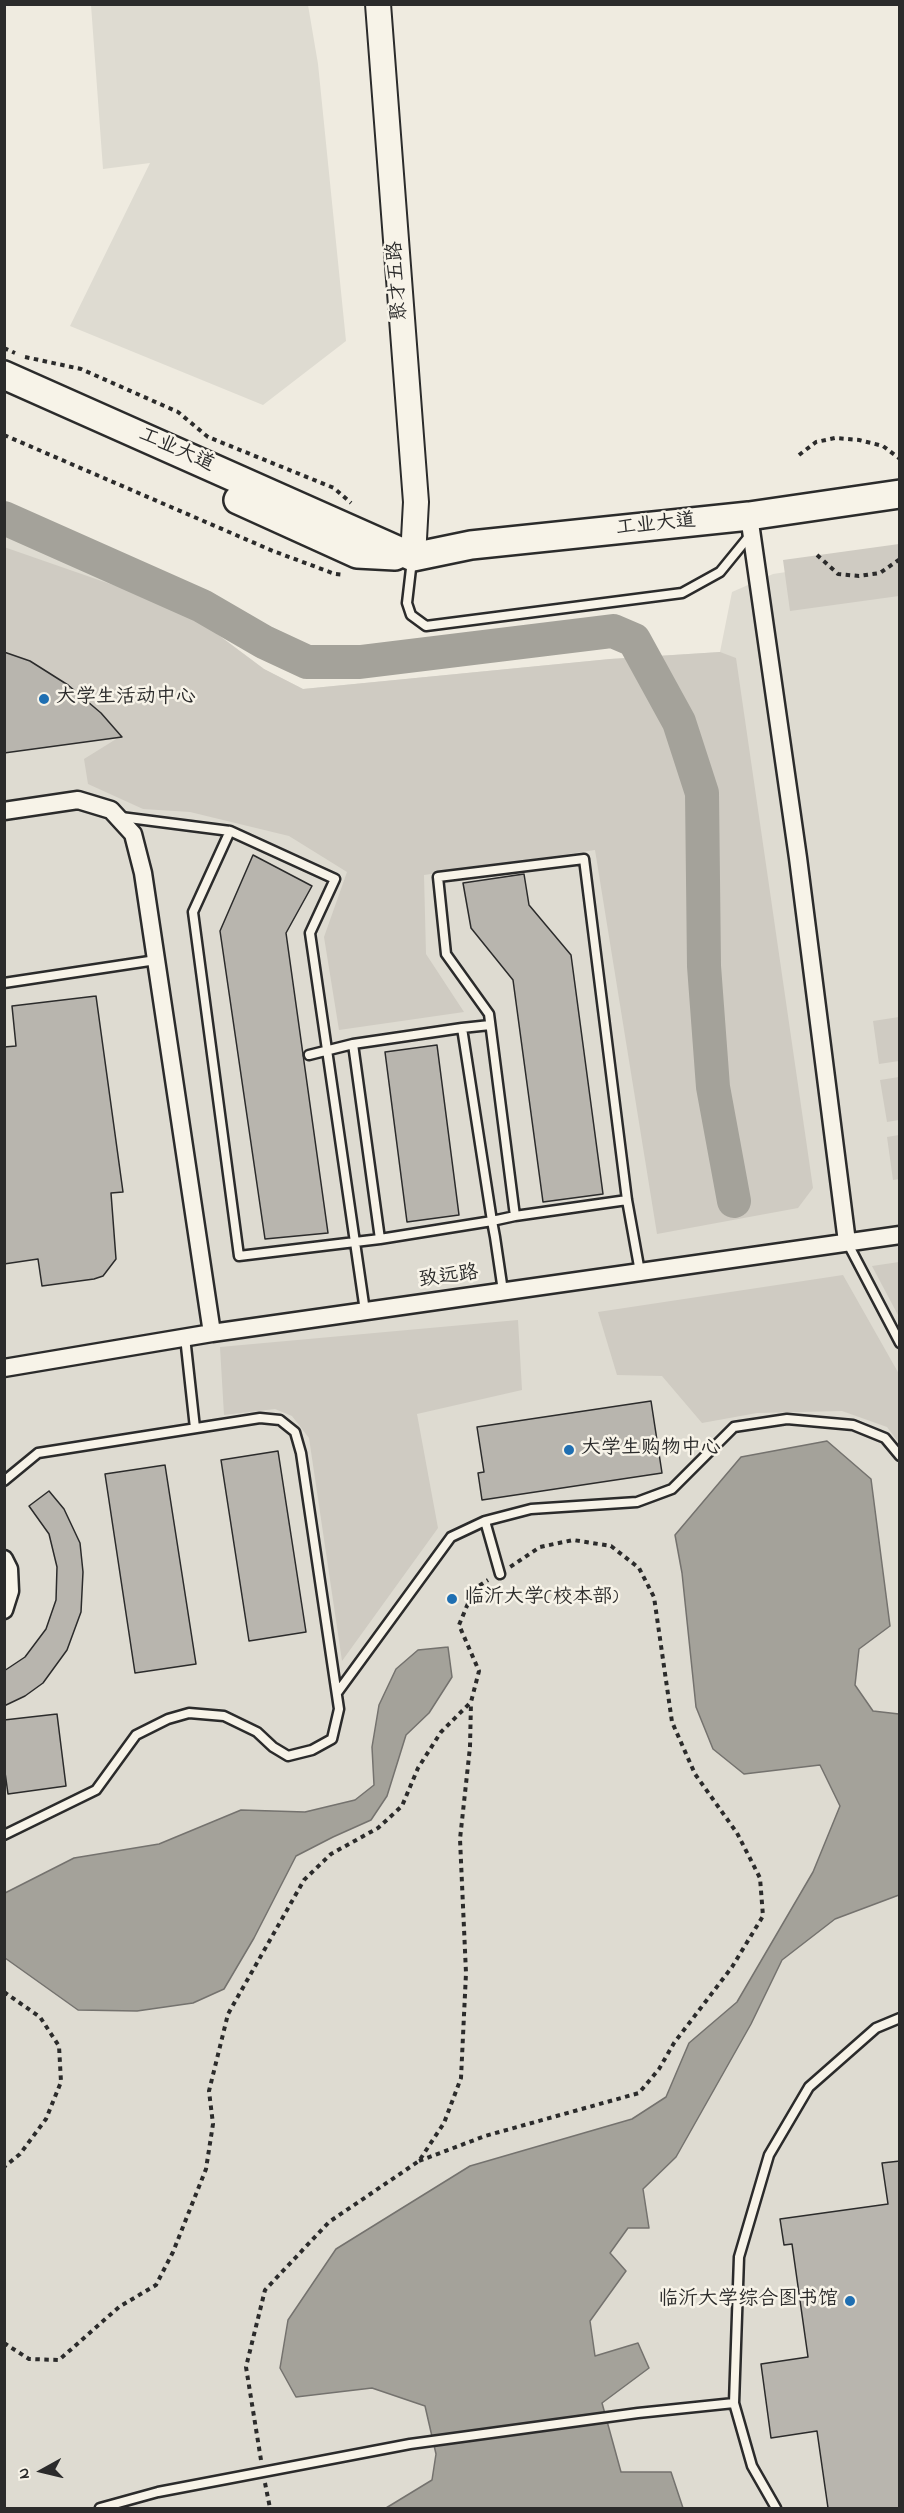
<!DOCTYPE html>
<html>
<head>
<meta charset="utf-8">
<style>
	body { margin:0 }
	#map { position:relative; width:904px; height:2513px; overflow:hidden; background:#efebe0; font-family:"Indie Flower",sans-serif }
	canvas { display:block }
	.frame { position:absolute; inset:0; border:6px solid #2b2b2b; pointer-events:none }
	.north { position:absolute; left:12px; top:2441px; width:60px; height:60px; -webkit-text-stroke:4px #f7f3e8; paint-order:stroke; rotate:262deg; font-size:16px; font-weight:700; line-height:24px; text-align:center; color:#2b2b2b }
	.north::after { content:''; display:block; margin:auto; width:21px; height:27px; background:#2b2b2b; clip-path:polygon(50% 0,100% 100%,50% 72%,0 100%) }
</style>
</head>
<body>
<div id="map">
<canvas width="904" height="2513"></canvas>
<div class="frame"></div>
<div class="north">N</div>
</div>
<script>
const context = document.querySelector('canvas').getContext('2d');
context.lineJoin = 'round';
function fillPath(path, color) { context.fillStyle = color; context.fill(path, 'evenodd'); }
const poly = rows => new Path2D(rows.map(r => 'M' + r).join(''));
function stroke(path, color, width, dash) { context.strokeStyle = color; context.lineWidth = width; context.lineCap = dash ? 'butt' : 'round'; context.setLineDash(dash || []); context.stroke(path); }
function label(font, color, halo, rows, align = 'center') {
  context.font = font + ' "Indie Flower","LXGW WenKai TC",sans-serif'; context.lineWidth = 5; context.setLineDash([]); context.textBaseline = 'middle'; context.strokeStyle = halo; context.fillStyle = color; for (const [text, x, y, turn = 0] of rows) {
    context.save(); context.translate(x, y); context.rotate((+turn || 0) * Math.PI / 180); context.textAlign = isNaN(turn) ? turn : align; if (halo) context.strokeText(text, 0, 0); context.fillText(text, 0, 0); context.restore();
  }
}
fillPath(poly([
	[91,5,308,5,318,64,346,341,263,405,70,326,150,163,103,169],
	[4,530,185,610,264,669,303,689,610,659,720,652,732,592,773,574,899,555,899,2508,5,2508]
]), '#dedbd1');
fillPath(poly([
	[899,544,899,596,790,611,783,560],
	[4,547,185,610,264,669,303,689,610,659,720,652,736,658,813,1188,798,1208,657,1234,595,850,424,875,426,954,464,1012,339,1030,324,937,347,872,289,836,190,812,143,809,88,784,84,759,121,736,101,713,68,685,30,661,5,652],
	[899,1017,899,1061,879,1064,873,1021],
	[899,1077,899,1120,887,1122,880,1080],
	[899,1135,899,1179,893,1180,887,1137],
	[899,1262,900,1262,899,1317,872,1266],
	[843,1275,899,1374,899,1443,887,1427,842,1411,757,1413,702,1423,662,1376,617,1375,598,1312],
	[518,1320,522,1390,417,1414,438,1528,342,1661,309,1438,292,1416,275,1409,224,1415,220,1347]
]), '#cfcbc2');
const water = poly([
	[827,1441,871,1479,890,1626,859,1649,855,1685,873,1711,899,1714,899,1895,835,1919,782,1960,751,2024,676,2157,643,2189,649,2228,628,2228,610,2253,626,2271,590,2321,595,2356,638,2343,649,2368,602,2403,621,2472,671,2472,683,2508,386,2508,432,2480,436,2454,425,2406,372,2388,296,2397,280,2368,288,2320,336,2249,470,2166,632,2119,666,2097,689,2043,737,2002,813,1872,840,1806,820,1765,744,1774,713,1749,696,1707,682,1573,675,1535,741,1457,827,1441],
	[448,1647,452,1677,429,1713,406,1735,387,1796,371,1820,333,1837,296,1856,254,1938,224,1989,193,2003,137,2011,78,2010,5,1958,5,1893,74,1858,159,1844,241,1810,305,1812,355,1800,374,1785,372,1747,379,1705,396,1669,418,1650,448,1647]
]);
fillPath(water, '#a4a29a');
stroke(water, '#74726e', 1.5);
stroke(poly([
	[4,518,202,606,264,642,307,662,360,662,613,631,634,640,679,722,702,793,704,966,713,1087,734,1201]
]), '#a4a29a', 34);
const building = poly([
	[4,652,30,661,68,685,101,713,122,737,4,753,4,652],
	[253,855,312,886,286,933,328,1233,265,1239,220,931,253,855],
	[524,874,529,905,571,955,603,1194,543,1202,513,980,471,928,463,883,524,874],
	[96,996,123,1192,111,1193,116,1259,103,1276,94,1279,42,1286,38,1259,4,1264,4,1047,16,1046,12,1006,96,996],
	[437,1045,459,1215,407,1222,385,1052,437,1045],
	[651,1401,662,1473,482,1500,478,1473,484,1472,477,1427,651,1401],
	[278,1451,306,1632,249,1641,221,1460,278,1451],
	[165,1465,196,1664,135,1673,105,1474,165,1465],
	[49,1491,64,1509,80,1543,83,1572,81,1612,67,1650,43,1683,25,1696,4,1706,4,1671,25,1657,46,1629,56,1600,57,1567,49,1534,29,1506,49,1491],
	[57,1714,66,1786,8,1794,4,1765,4,1720,57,1714],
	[900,2161,900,2508,828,2508,817,2431,771,2438,761,2364,808,2357,792,2244,784,2245,780,2219,888,2204,882,2163,900,2161]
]);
fillPath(building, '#b8b5ae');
stroke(building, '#2b2b2b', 1.5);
const lane = poly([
	[412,560,407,603,411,615,426,626,682,593,720,572,751,534],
	[121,817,230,831,335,879,310,933,365,1311],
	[230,831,193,912,239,1256,380,1239],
	[4,983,156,960],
	[462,1028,490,1025],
	[309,1055,353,1044],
	[627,1200,515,1216,489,1014,446,954,438,877,584,859,627,1200,640,1272],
	[847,1242,900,1343],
	[503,1291,495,1237,492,1221,462,1028,353,1044,380,1239,492,1221,515,1216],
	[185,1337,195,1428],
	[4,1481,38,1453,260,1418,280,1420,295,1432,301,1453,339,1709,332,1739,312,1750,288,1756,273,1747,257,1732,224,1716,189,1713,168,1719,136,1735,96,1790,4,1835],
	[485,1521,500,1574],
	[337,1693,451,1537,485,1521,531,1509,637,1502,672,1489,734,1427,787,1419,853,1425,885,1438,900,1456],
	[100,2508,158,2492,410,2444,638,2413,734,2403],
	[776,2508,752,2466,734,2403,739,2257,769,2155,809,2087,876,2028,900,2018]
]);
const street = poly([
	[749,516,798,858,847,1242],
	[4,811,78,800,111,810,133,834,143,873,212,1333],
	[4,1368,212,1333,900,1235],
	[4,1559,9,1569,10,1591,4,1610]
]);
const secondary = poly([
	[378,4,416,502,413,557]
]);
const primary = poly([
	[4,375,413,557,471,545,749,516,900,494],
	[238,500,357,554,395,556]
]);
stroke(lane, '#2b2b2b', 13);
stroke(street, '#2b2b2b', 21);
stroke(secondary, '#2b2b2b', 28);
stroke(primary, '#2b2b2b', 32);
stroke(poly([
	[4,348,15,353],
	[25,357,81,369,178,412,208,437,334,488,351,503],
	[4,435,273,551,335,574,344,575],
	[799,455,816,442,835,438,859,440,883,446,900,459],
	[817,555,838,574,859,576,880,573,900,559],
	[4,1992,40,2017,59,2046,61,2082,46,2119,20,2154,4,2167],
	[419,2161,485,2136,639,2093,659,2069,674,2043,732,1967,763,1916,760,1878,737,1833,695,1774,672,1722,654,1597,639,1568,611,1546,573,1540,540,1547,510,1567],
	[4,2343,29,2359,59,2360,119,2307,156,2285,173,2252,206,2169,213,2124,209,2091,228,2014,304,1880,331,1854,378,1828,402,1806,418,1768,441,1732,471,1702,479,1671,459,1625,474,1589,488,1580],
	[261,2460,246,2367,265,2290,329,2222,419,2161,444,2123,461,2078,466,1973,460,1839,470,1747,471,1702],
	[265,2483,270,2508]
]), '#2b2b2b', 4, [4.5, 4.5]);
stroke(lane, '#f7f3e8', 8);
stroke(street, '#f7f3e8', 16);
stroke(secondary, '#f7f3e8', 24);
stroke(primary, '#f7f3e8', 27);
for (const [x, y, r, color] of [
	[44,699,6,"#1f6fb2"],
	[569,1450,6,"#1f6fb2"],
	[452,1599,6,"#1f6fb2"],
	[850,2301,6,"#1f6fb2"]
]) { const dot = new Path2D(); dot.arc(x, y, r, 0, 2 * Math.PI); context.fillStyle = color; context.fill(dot); stroke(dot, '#f7f3e8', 2); }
label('20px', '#2b2b2b', '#f7f3e8', [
	["聚才五路",399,281,-94],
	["工业大道",176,451,24],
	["工业大道",656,526,-6],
	["致远路",449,1278,-8]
]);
label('20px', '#2b2b2b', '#f7f3e8', [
	["大学生活动中心",56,699],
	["大学生购物中心",581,1450],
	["临沂大学(校本部)",464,1599],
	["临沂大学综合图书馆",838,2301,"right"]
], 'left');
</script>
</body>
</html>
